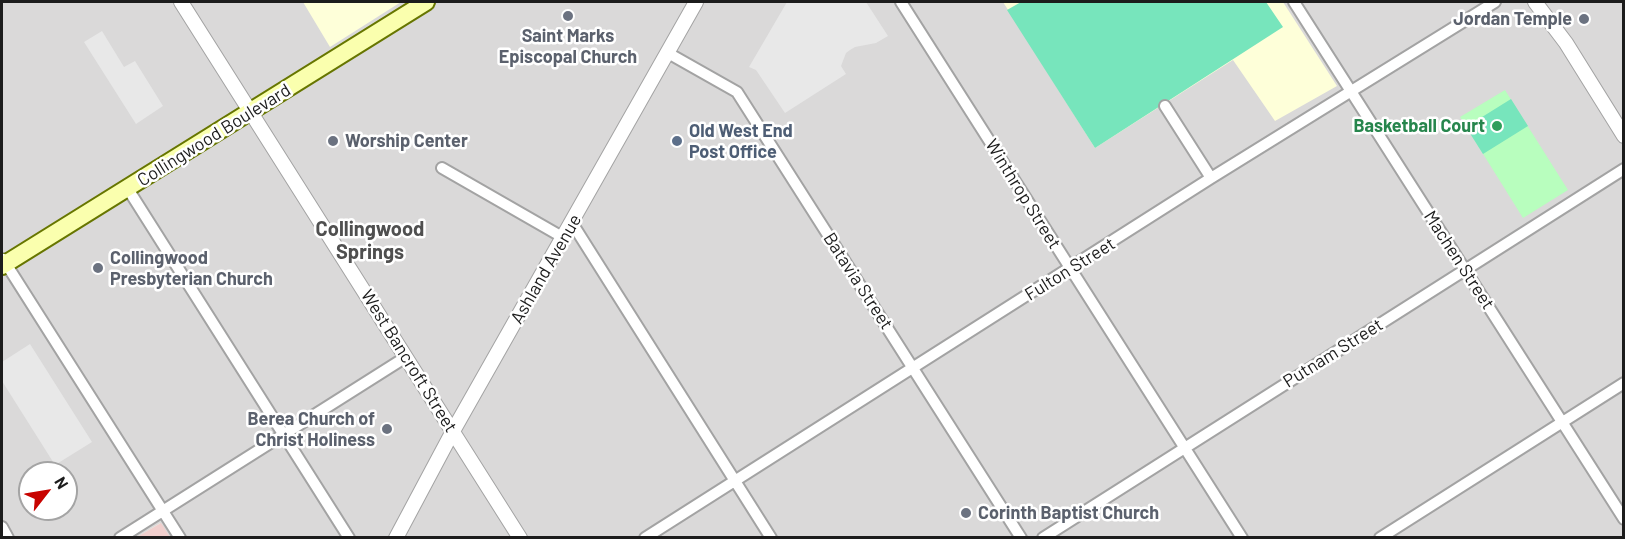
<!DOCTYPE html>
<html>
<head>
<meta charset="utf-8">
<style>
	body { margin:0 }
	#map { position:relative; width:1625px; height:539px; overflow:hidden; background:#eeeae0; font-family:Barlow,sans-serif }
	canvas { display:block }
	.frame { position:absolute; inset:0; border:3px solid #1c1c1c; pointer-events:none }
	.north { position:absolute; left:18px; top:461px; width:60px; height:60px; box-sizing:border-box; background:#fff; border:2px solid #a4a4a4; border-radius:50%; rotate:59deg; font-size:16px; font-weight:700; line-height:24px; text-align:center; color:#1c1c1c }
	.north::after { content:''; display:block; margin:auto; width:21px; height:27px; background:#c80300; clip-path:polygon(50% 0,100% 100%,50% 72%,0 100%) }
</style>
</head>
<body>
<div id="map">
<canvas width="1625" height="539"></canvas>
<div class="frame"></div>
<div class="north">N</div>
</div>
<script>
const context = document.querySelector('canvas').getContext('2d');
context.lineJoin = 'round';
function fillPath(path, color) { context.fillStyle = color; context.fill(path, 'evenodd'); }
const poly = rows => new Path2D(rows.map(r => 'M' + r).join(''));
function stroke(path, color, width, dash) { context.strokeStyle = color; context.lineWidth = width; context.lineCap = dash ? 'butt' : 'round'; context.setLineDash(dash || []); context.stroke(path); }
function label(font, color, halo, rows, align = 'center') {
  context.font = font + ' Barlow,sans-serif'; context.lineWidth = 5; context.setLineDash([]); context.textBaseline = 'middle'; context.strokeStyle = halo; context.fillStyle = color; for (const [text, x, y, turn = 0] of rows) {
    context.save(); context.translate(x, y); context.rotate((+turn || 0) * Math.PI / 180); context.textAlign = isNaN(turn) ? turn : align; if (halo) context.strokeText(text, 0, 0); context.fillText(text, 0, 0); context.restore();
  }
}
fillPath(poly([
	[2,2,1623,2,1623,537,170,538,160,523,137,537,2,537],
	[30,473,66,473,66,509,30,509]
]), '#dad9d9');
fillPath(poly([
	[161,523,170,537,137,537]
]), '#f1cfcd');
fillPath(poly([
	[303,2,401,2,330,47],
	[1003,2,1283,2,1337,86,1275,121,1233,60,1095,148]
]), '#feffd9');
fillPath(poly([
	[1505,90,1568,190,1523,218,1460,117]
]), '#b8febe');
fillPath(poly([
	[1021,2,1266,2,1283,27,1095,148,1007,10],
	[1511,99,1528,126,1483,154,1466,127]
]), '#77e5bc');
fillPath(poly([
	[787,2,866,2,888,36,876,43,855,47,850,50,846,53,841,66,846,74,785,113,756,70,749,67],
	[102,31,124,67,135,61,163,106,136,124,84,42],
	[30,344,92,442,55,465,2,381,2,362]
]), '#e8e8e8');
const minor = poly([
	[901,2,1242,538],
	[1294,2,1624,519],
	[668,53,737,92,1021,538],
	[1165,106,1211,178],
	[442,168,564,238],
	[128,189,349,538],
	[572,223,771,538],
	[3,259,180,538],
	[2,527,8,538],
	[120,538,406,357],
	[645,538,1211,178,1495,2],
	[1043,538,1624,169],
	[1380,538,1624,383]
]);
const tertiary = poly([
	[181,2,520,538],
	[1535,2,1566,43,1624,136],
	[396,538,453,431,696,2]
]);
const secondary = poly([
	[2,266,426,2]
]);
stroke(minor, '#a3a3a3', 14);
stroke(tertiary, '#a3a3a3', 16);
stroke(secondary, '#677600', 20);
stroke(minor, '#fff', 10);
stroke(tertiary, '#fff', 14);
stroke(secondary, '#faffae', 16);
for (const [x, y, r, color] of [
	[568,16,6,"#6b7280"],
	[1584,19,6,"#6b7280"],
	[1497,126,6,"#2e9e5b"],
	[333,141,6,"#6b7280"],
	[677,141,6,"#5c6f8a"],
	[98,268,6,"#6b7280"],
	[387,429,6,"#6b7280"],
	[966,513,6,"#6b7280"]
]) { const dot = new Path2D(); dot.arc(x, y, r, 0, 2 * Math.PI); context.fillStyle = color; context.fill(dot); stroke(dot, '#fff', 2); }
label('bold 18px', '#5b616d', '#fff', [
	["Jordan Temple",1572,19,"right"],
	["Saint Marks",568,36,"center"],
	["Episcopal Church",568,57,"center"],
	["Worship Center",345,141],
	["Collingwood",110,258],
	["Presbyterian Church",110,279],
	["Berea Church of",375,419,"right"],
	["Christ Holiness",375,440,"right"],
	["Corinth Baptist Church",978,513]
], 'left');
label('bold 18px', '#27864d', '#fff', [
	["Basketball Court",1485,126]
], 'right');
label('bold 18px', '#4e5e75', '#fff', [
	["Old West End",689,131],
	["Post Office",689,152]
], 'left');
label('18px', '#1c1c1c', '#fff', [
	["Collingwood Boulevard",214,135,-32],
	["Winthrop Street",1023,194,58],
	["Machen Street",1459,260,57],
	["Ashland Avenue",546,269,-60],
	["Fulton Street",1070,269,-32],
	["Batavia Street",858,281,57],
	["Putnam Street",1333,353,-32],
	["West Bancroft Street",409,361,58]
]);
label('bold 20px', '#4f4f4f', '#fff', [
	["Collingwood",370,229],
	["Springs",370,252]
]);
</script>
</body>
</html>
